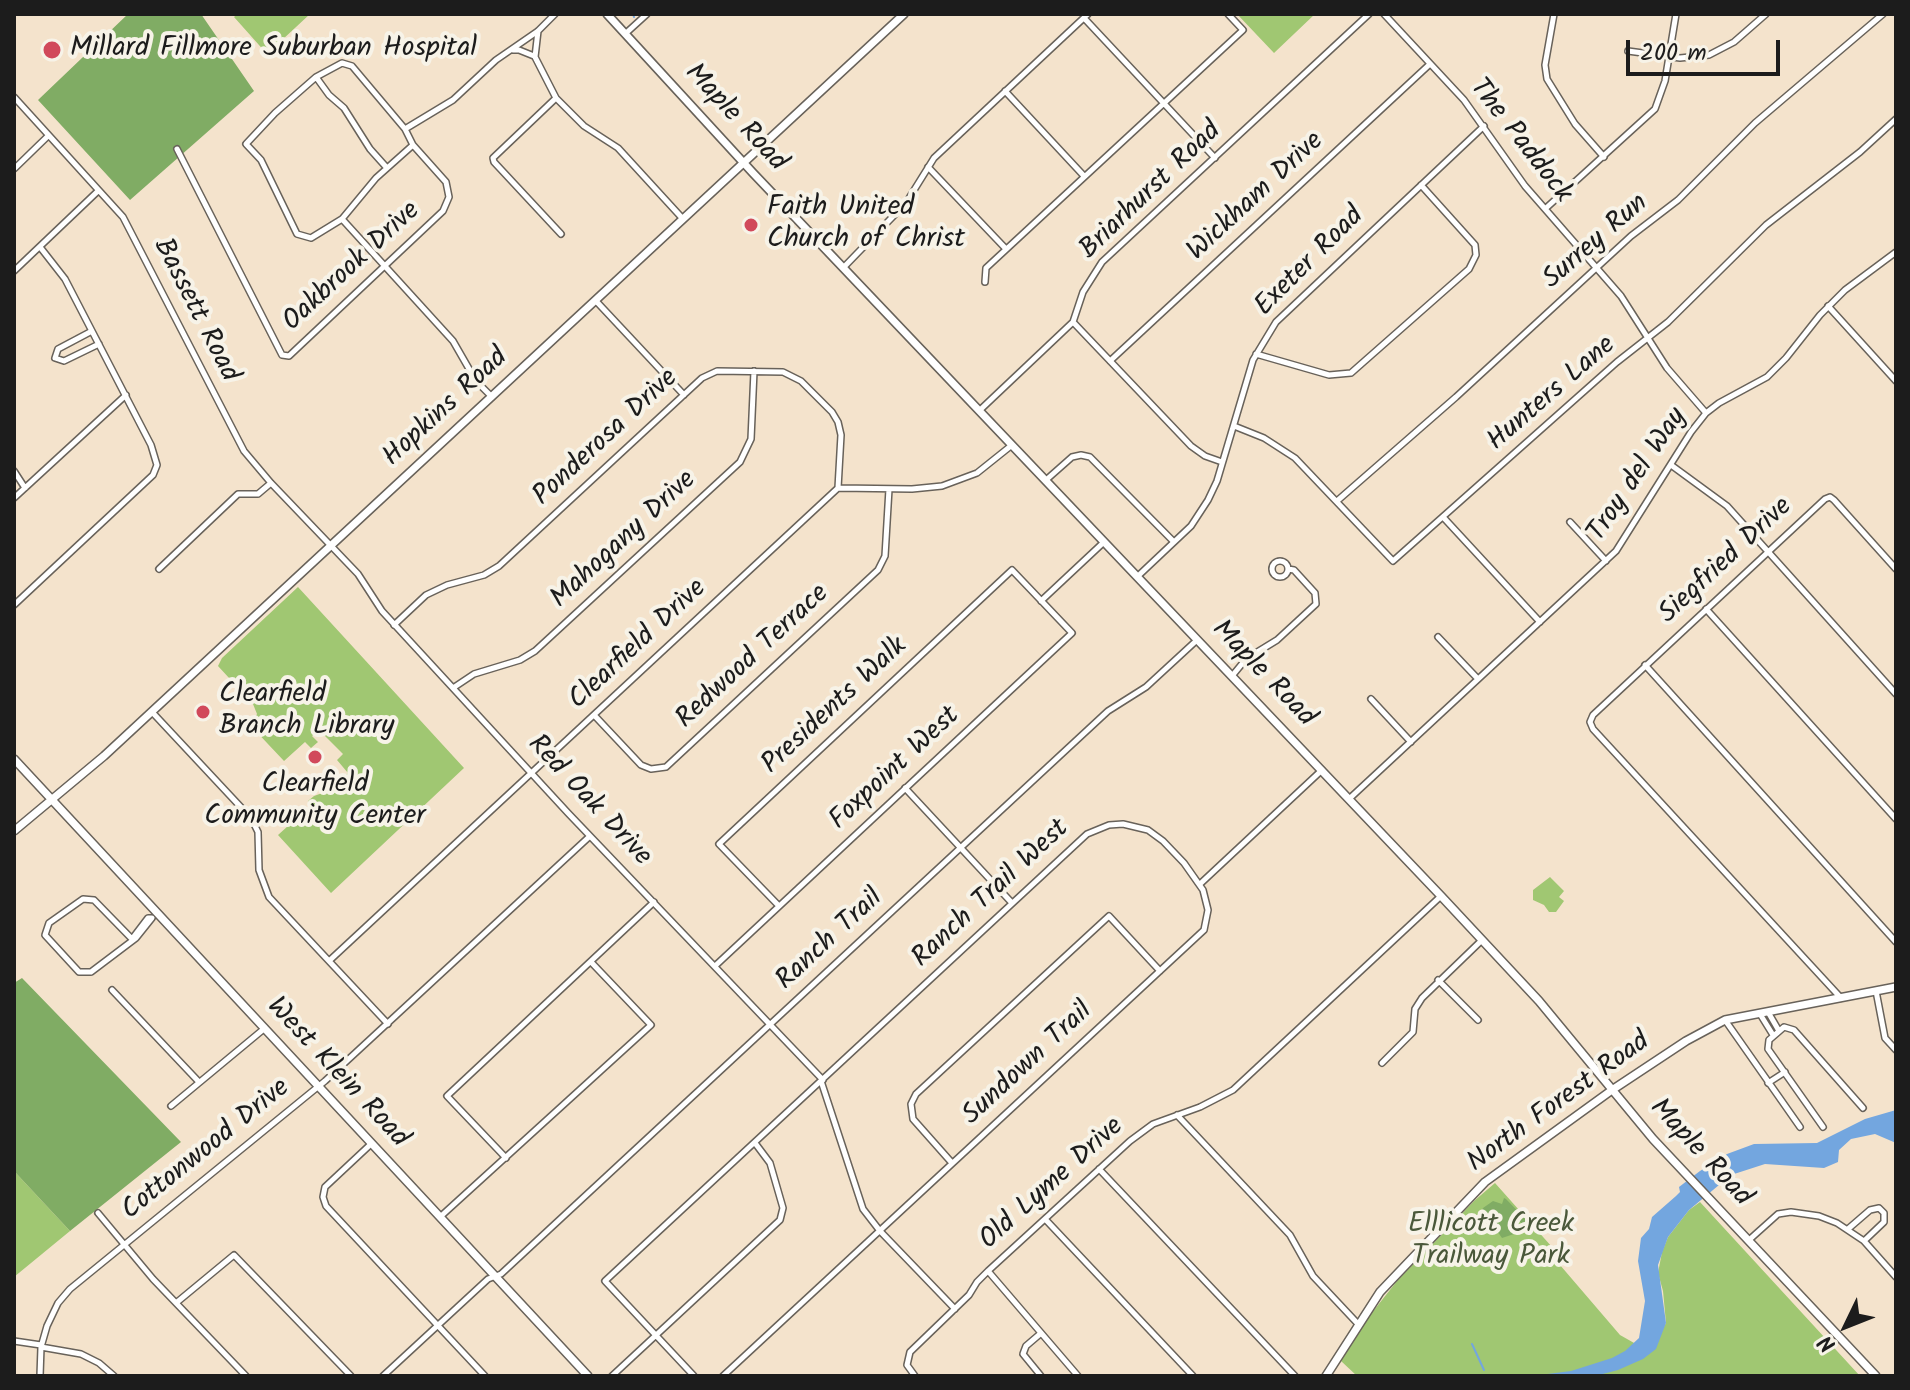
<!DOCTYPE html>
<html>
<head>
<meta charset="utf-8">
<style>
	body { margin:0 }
	#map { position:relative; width:1910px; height:1390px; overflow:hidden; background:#f4e3cc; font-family:Kalam,sans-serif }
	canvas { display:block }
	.frame { position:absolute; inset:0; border:16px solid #1c1c1c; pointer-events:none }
	.north { position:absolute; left:1806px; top:1286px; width:80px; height:80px; -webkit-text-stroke:6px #f7f3e8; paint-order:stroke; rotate:227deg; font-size:22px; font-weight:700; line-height:32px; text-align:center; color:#1c1c1c }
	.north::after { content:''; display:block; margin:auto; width:28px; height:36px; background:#1c1c1c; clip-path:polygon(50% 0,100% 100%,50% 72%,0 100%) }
	.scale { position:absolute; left:1626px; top:40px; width:154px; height:36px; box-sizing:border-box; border:4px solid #1c1c1c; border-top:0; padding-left:10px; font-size:24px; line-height:28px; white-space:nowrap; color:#1c1c1c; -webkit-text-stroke:6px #f7f3e8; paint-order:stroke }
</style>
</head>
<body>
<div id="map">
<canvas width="1910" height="1390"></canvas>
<div class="frame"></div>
<div class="north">N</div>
<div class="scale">200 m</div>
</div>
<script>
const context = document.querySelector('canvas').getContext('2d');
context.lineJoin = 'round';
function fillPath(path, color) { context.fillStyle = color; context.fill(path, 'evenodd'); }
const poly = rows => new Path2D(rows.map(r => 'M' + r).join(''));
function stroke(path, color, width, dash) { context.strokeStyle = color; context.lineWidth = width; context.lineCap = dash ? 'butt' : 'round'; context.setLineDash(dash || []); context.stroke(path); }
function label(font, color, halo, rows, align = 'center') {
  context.font = font + ' Kalam,sans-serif'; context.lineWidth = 8; context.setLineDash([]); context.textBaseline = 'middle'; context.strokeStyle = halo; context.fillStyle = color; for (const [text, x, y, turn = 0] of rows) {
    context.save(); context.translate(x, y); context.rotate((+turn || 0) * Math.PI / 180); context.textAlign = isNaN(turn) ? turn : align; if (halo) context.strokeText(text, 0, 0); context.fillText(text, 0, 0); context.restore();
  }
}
fillPath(poly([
	[237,14,310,14,267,54,234,17],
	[1237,14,1315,14,1274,53],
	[298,587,464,768,331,893,278,835,309,807,308,801,314,796,325,792,348,773,337,760,343,754,319,730,312,736,318,742,311,748,305,742,284,761,251,726,257,714,253,704,218,666,222,658],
	[1550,877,1564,891,1559,897,1564,901,1556,912,1549,912,1544,905,1533,900,1533,890],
	[14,1171,70,1231,14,1277],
	[1495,1183,1560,1256,1554,1258,1620,1335,1650,1352,1666,1323,1663,1291,1658,1273,1662,1252,1668,1237,1689,1210,1700,1202,1860,1376,1357,1376,1341,1361,1367,1319,1397,1281,1474,1201]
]), '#a0c772');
fillPath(poly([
	[128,14,201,14,254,91,130,200,38,100],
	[22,978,181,1142,70,1231,14,1171,14,983],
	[1504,1198,1506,1199,1534,1228,1521,1223,1513,1212,1519,1224,1517,1233,1502,1238,1495,1228,1495,1221,1483,1221,1480,1215,1483,1208,1493,1201,1502,1204]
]), '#80ac64');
fillPath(poly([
	[1896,1110,1896,1143,1875,1134,1851,1139,1839,1150,1838,1162,1824,1168,1765,1164,1731,1175,1689,1210,1668,1237,1658,1265,1666,1323,1656,1349,1643,1359,1618,1370,1595,1376,1532,1376,1571,1371,1612,1358,1625,1351,1639,1338,1645,1301,1638,1261,1641,1238,1649,1229,1652,1217,1676,1196,1680,1192,1679,1187,1700,1171,1727,1154,1754,1144,1817,1143,1865,1119]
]), '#73a6df');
stroke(poly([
	[633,14,634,17],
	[1472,1344,1484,1370]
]), '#73a6df', 2);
const street = poly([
	[1384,14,1464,100,1525,186,1621,296,1667,368,1706,413],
	[1554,14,1545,65,1547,79,1575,124,1604,157],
	[1084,18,1215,158],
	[538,31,535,57,556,98,584,126,618,148,683,219],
	[625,34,647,14],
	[513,50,519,50,534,56],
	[1628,51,1680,58,1709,55,1734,42,1766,14],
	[316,77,329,95,344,108,370,149,387,168],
	[1005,91,1084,176],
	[14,97,123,217,244,451,271,483,358,574,382,611,568,813,823,1080],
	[556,98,493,158,494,162,561,234],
	[405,129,352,66,342,63,316,77,275,113,246,144,261,160,297,234,311,238,342,219,376,178,413,145],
	[177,149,282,355,289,356,443,211,449,197,446,182,413,145,405,129,453,100,496,60,538,31,555,14],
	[928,167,1006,249],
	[14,169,48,136],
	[1545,209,1655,109,1665,81,1676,14],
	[342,219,453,341,476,381,492,397],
	[844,267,906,203,934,158,1088,14],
	[14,271,98,191],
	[985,282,986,268,1243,30,1228,14],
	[596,301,684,395],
	[1828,306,1896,381],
	[1073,322,1191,446,1205,456,1222,462],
	[92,331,58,349,55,358,64,361,99,344],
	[1256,354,1329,375,1351,373,1469,269,1476,255,1475,245,1421,185],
	[1110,361,1430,64],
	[980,410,1073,322,1083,292,1102,262,1369,14],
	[1234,426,1264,438,1295,458,1393,561,1617,362,1668,322,1766,225,1860,152,1896,119],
	[1671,465,1727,506,1896,694],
	[14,471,25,488],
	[1046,480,1072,457,1081,455,1090,457,1174,542],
	[14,498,126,395],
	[1337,501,1456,397,1631,236,1678,200,1755,123,1883,14],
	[1443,517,1540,622],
	[1570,522,1606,561],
	'1272 569a8 8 0 1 1 16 0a8 8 0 1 1-16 0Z',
	[159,569,238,494,258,494,271,483],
	[1138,576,1191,526,1208,500,1217,481,1253,360,1276,322,1484,126],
	[1041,601,1104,542],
	[14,605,153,475,157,465,151,445,65,279,40,247],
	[1706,609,1896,819],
	[394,625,426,595,447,585,484,575,499,566,702,378,717,371,783,372,801,381,832,412,838,422,841,435,838,488],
	[1438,637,1478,679],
	[1645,665,1896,942],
	[1232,676,1246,659,1277,640,1316,604,1315,593,1294,570,1288,569],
	[453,688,474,674,520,660,535,651,740,462,751,439,754,371],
	[1371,699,1411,742],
	[152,712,251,818,258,832,259,870,269,897,388,1024],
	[594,715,641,765,651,769,666,767,878,570,885,556,889,489],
	[905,788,1012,903],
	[1349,799,1616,551,1691,432,1706,413,1719,403,1767,377,1786,358,1820,315,1845,290,1896,252],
	[1200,884,1322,770],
	[132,939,94,900,83,899,49,923,45,935,79,972,91,972,136,938,152,918,148,918,132,939],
	[329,961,838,488,912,489,942,486,977,473,1012,445],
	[715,966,1072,633,1012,570,719,844,779,906],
	[1438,980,1478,1020],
	[112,990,199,1082],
	[1876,991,1885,1038,1896,1050],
	[1841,998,1593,729,1590,722,1593,715,1825,499,1830,497,1834,500,1896,569],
	[1768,1012,1779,1031],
	[1760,1014,1773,1035],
	[1725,1020,1800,1127],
	[1382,1063,1413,1032,1415,1009,1422,998,1481,941],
	[821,1081,863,1209,880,1231,955,1309],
	[1768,1083,1785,1072],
	[171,1106,265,1028],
	[1177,1115,1290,1235,1313,1276,1359,1325],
	[1823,1127,1768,1049,1769,1040,1784,1027,1794,1030,1863,1108],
	[371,1144,325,1187,323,1197,326,1206,485,1376],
	[506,1158,447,1096,654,902],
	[952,1163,913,1119,911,1104,916,1094,993,1023,1109,916,1160,971],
	[1099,1169,1295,1376],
	[98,1213,153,1279,246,1376],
	[440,1217,651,1025,591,962],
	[1045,1219,1193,1376],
	[1848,1229,1870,1210,1879,1208,1884,1213,1884,1222,1864,1241],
	[1749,1240,1778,1214,1791,1212,1819,1216,1837,1223,1864,1241,1896,1277],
	[988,1271,1078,1376],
	[176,1303,234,1255,351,1376],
	[1040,1334,1026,1346,1023,1354,1041,1376],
	[14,1341,41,1345],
	[41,1347,81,1354,99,1363,114,1376],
	[40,1376,41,1347,47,1326,58,1303,70,1289,325,1081,590,836],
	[383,1376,488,1279,501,1274,1108,711,1146,687,1197,640],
	[612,1376,780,1220,783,1208,770,1163,755,1143],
	[694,1376,605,1281,1087,834,1109,825,1123,824,1148,830,1163,841,1184,863,1203,890,1208,910,1204,930,723,1376],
	[915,1376,907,1365,910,1352,969,1295,977,1282,988,1271,1130,1141,1153,1124,1200,1107,1233,1090,1441,896]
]);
const secondary = poly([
	[607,14,753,173,1441,896,1539,1001,1653,1139,1876,1376],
	[14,759,588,1376],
	[14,831,104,756,904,14],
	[1326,1376,1380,1292,1485,1182,1612,1090,1686,1041,1725,1020,1896,987]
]);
stroke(street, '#68625a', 8);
stroke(secondary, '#68625a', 10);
stroke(street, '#fff', 5);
stroke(secondary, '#fff', 7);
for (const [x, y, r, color] of [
	[52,50,10,"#d1495b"],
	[751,225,8,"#d1495b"],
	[203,712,8,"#d1495b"],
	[315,757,8,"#d1495b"]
]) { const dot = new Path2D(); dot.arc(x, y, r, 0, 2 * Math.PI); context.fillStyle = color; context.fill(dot); stroke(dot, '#f7f3e8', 3); }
label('28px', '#1c1c1c', '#f7f3e8', [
	["Millard Fillmore Suburban Hospital",70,50],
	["Faith United",767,209],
	["Church of Christ",767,241],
	["Clearfield",219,696],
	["Branch Library",219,728],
	["Clearfield",315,786,"center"],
	["Community Center",315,818,"center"]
], 'left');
label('28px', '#1c1c1c', '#f7f3e8', [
	["Maple Road",734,119,47],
	["The Paddock",1519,142,52],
	["Briarhurst Road",1152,192,-44],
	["Wickham Drive",1257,198,-43],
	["Surrey Run",1597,243,-41],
	["Exeter Road",1311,263,-45],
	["Oakbrook Drive",353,268,-43],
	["Bassett Road",194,311,63],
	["Hunters Lane",1553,395,-41],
	["Hopkins Road",447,409,-43],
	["Ponderosa Drive",607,439,-43],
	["Troy del Way",1639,476,-56],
	["Mahogany Drive",625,541,-43],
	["Siegfried Drive",1727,562,-43],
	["Clearfield Drive",639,646,-43],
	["Redwood Terrace",754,658,-43],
	["Maple Road",1262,675,46],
	["Presidents Walk",836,707,-43],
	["Foxpoint West",896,770,-43],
	["Red Oak Drive",588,802,47],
	["Ranch Trail West",992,895,-43],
	["Ranch Trail",831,941,-43],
	["Sundown Trail",1029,1065,-43],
	["West Klein Road",336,1074,47],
	["North Forest Road",1560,1104,-36],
	["Cottonwood Drive",207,1151,-39],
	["Maple Road",1699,1154,47],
	["Old Lyme Drive",1053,1185,-42]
]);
label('28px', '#4a583a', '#f7f3e8', [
	["Elllicott Creek",1491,1226],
	["Trailway Park",1491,1258]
]);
</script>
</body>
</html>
